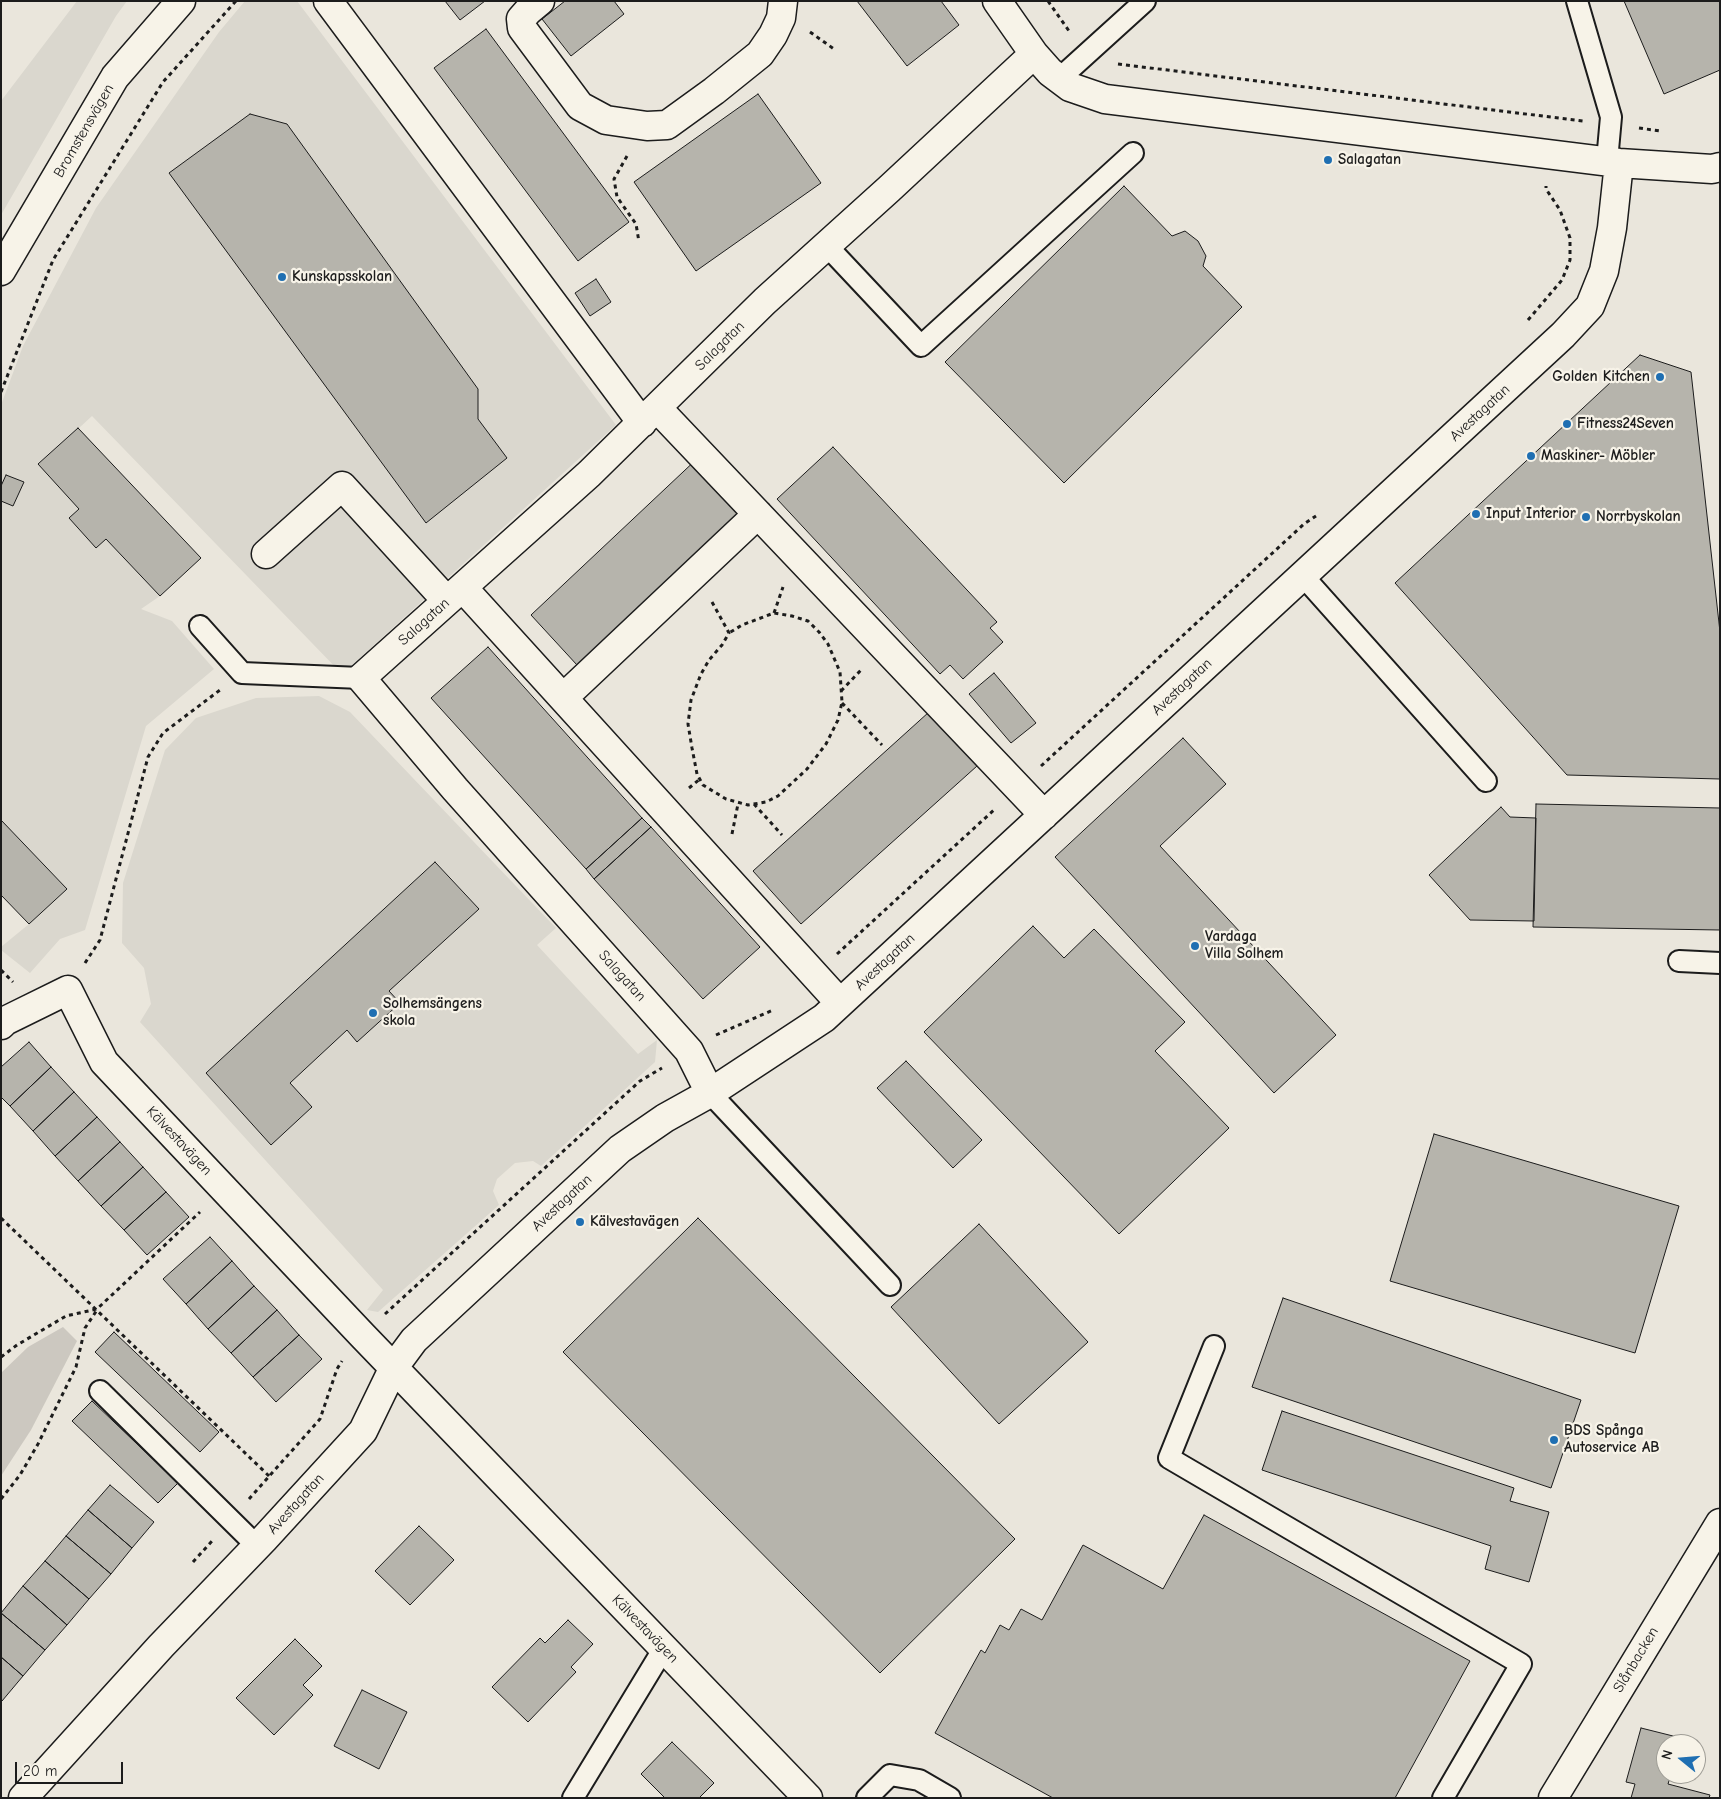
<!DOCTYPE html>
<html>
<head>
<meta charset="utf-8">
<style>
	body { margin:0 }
	#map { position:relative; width:1721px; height:1799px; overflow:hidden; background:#eae6dc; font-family:"Comic Neue",sans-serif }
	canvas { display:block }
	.frame { position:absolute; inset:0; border:2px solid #1c1c1c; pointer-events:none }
	.north { position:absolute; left:1656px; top:1734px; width:50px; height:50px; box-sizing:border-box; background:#f7f3e8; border:1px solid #9f9d96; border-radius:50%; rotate:287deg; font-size:14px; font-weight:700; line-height:20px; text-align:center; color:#1c1c1c }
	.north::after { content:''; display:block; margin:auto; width:18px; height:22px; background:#1f6fb2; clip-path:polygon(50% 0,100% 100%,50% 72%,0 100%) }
	.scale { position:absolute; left:15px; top:1762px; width:108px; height:22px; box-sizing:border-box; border:2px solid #1c1c1c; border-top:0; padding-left:6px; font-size:15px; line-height:18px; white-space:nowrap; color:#1c1c1c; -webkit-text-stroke:4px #f7f3e8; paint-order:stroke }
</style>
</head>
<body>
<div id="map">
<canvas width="1721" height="1799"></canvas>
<div class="frame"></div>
<div class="north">N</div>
<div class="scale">20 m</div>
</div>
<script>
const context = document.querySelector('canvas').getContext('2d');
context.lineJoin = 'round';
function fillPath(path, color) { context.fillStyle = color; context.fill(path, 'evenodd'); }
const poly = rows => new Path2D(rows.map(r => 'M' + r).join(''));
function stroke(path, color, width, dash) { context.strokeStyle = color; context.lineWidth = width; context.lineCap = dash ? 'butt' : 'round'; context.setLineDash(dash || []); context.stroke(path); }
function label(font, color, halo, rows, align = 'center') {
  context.font = font + ' "Comic Neue",sans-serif'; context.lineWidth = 4.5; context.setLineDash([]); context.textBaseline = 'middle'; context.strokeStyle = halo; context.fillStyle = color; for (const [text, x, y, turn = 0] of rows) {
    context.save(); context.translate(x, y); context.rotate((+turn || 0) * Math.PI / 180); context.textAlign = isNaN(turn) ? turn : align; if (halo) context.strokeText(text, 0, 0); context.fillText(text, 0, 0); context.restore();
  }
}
fillPath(poly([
	[77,1,127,1,116,16,1,215,1,101],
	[245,1,297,1,616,425,342,674,92,416,79,428,201,558,160,596,141,609,172,621,214,669,146,726,85,930,60,939,30,973,1,950,1,947,29,924,1,895,1,405,23,346,96,208,219,32],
	[319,696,350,712,556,928,537,945,638,1054,657,1040,655,1062,541,1166,533,1161,515,1163,497,1179,493,1191,499,1205,378,1312,367,1310,383,1290,140,1022,151,1004,144,968,122,943,123,883,165,750,196,718,256,698]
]), '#dad7ce');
fillPath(poly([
	[63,1327,77,1341,31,1430,1,1476,1,1373,28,1347]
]), '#ccc8c0');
const building = poly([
	[445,1,485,1,460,20,445,1],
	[565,1,614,1,624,14,571,56,542,19,565,1],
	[857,1,941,1,959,25,907,66,857,1],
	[1624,1,1720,1,1720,70,1664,94,1624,1],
	[486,29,629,222,578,261,434,68,486,29],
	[758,94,821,183,696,271,634,182,758,94],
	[250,114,287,124,478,389,478,419,507,458,426,523,169,173,250,114],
	[1124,186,1172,236,1185,231,1198,241,1206,256,1203,266,1242,307,1064,483,945,362,1124,186],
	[596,279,611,302,590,316,575,293,596,279],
	[1640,355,1691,372,1720,632,1720,779,1567,775,1395,583,1640,355],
	[78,428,201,558,160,596,106,539,96,548,69,518,79,509,38,464,78,428],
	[833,447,997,622,990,628,1003,642,963,679,950,665,940,674,777,499,833,447],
	[700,456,747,506,577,665,531,615,700,456],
	[6,475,24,482,13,506,1,501,1,486,6,475],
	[488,647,642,818,586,869,431,698,488,647],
	[994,673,1036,723,1011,743,969,694,994,673],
	[929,712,977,766,801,924,753,871,929,712],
	[1183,738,1226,784,1160,846,1336,1035,1274,1093,1055,857,1183,738],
	[1536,804,1720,808,1720,930,1533,927,1536,804],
	[1501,807,1510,817,1536,818,1534,921,1470,920,1429,875,1501,807],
	[642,818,651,827,594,879,586,869,642,818],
	[1,820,67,889,29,924,1,895,1,820],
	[651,827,760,947,703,999,594,879,651,827],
	[435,862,479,909,389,991,400,1003,357,1042,347,1030,290,1083,312,1107,271,1145,206,1073,435,862],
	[1033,926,1064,958,1094,929,1185,1022,1155,1051,1229,1128,1119,1234,924,1032,1033,926],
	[29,1042,51,1067,10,1106,1,1097,1,1067,29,1042],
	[906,1061,982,1140,953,1168,877,1088,906,1061],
	[51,1067,74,1092,33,1131,10,1106,51,1067],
	[74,1092,97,1117,55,1156,33,1131,74,1092],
	[97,1117,120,1142,78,1181,55,1156,97,1117],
	[1434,1134,1679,1206,1635,1353,1390,1281,1434,1134],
	[120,1142,143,1167,101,1206,78,1181,120,1142],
	[143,1167,166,1192,124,1230,101,1206,143,1167],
	[166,1192,189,1217,147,1255,124,1230,166,1192],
	[698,1218,1015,1539,880,1673,563,1352,698,1218],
	[979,1224,1088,1342,999,1424,891,1307,979,1224],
	[210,1237,232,1261,186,1304,163,1279,210,1237],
	[232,1261,254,1286,208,1329,186,1304,232,1261],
	[254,1286,277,1310,231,1353,208,1329,254,1286],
	[1283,1298,1581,1400,1551,1488,1252,1387,1283,1298],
	[277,1310,299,1335,253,1377,231,1353,277,1310],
	[114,1332,219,1432,200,1452,95,1352,114,1332],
	[299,1335,322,1359,276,1402,253,1377,299,1335],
	[92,1401,178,1483,158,1503,72,1421,92,1401],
	[1282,1411,1514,1488,1510,1501,1549,1512,1529,1582,1485,1569,1491,1546,1262,1470,1282,1411],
	[110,1485,154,1522,132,1548,88,1510,110,1485],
	[88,1510,132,1548,111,1574,66,1536,88,1510],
	[1204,1515,1470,1661,1395,1798,1053,1798,935,1733,981,1650,985,1653,1000,1625,1009,1630,1021,1609,1042,1620,1083,1545,1163,1589,1204,1515],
	[419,1526,454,1560,410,1605,375,1571,419,1526],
	[66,1536,111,1574,89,1599,45,1561,66,1536],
	[45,1561,89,1599,67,1625,23,1586,45,1561],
	[23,1586,67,1625,45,1650,1,1613,23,1586],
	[1,1613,45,1650,23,1676,1,1657,1,1613],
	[568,1620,593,1644,571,1667,576,1672,528,1722,492,1687,540,1638,545,1643,568,1620],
	[295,1639,322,1666,303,1685,313,1695,274,1735,236,1698,295,1639],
	[1,1657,23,1676,2,1701,1,1701,1,1657],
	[362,1690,407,1712,379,1769,334,1746,362,1690],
	[1641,1728,1681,1738,1679,1744,1666,1744,1666,1774,1671,1774,1668,1784,1710,1795,1709,1798,1631,1798,1635,1784,1626,1782,1641,1728],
	[672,1742,714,1783,699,1798,665,1798,641,1774,672,1742]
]);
fillPath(building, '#b6b4ac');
stroke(building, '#1c1c1c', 1);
const lane = poly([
	[1577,1,1611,117,1607,161],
	[1059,79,1145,1],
	[827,246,921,346,1133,153],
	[1303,576,1486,781],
	[200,626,242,673,361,678],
	[1679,961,1720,963],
	[710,1093,890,1285],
	[1214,1346,1169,1458,1521,1664,1443,1798],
	[100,1391,257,1546],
	[573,1798,664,1648],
	[867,1798,890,1775,919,1780,950,1798]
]);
const street = poly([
	[328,1,642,423],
	[540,1,528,11,521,19,522,28,580,106,606,120,647,126,667,125,714,91,760,54,773,35,781,18,783,1],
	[997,1,1034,54,1050,72,1070,87,1105,99,1619,163,1712,169,1720,167],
	[657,408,1044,815],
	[266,554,342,486,447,601],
	[463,588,840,1003],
	[563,698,758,514],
	[1,1025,5,1021,68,990,104,1062,362,1335,808,1798],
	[710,1093,689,1051,455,789,361,678,589,474,765,301,889,189,1034,54],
	[23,1798,161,1646,264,1539,363,1431,394,1367,414,1340,620,1149,665,1118,710,1093,824,1018,1563,335,1590,306,1604,271,1612,228,1619,163],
	[1553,1798,1720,1523]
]);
const secondary = poly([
	[1,271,115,77,181,1]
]);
stroke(lane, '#1c1c1c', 24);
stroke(street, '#1c1c1c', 31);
stroke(secondary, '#1c1c1c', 31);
stroke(poly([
	[1048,1,1069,31],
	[810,32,834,49],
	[1118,64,1583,121],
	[1639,128,1660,131],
	[627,156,614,179,617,197,636,224,639,242],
	[1528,320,1562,280,1570,260,1570,238,1560,210,1546,189,1546,186],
	[1,392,53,260,163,82,236,1],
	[712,602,729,633,722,645,709,660,701,674,691,700,688,724,692,748,697,774,703,785,726,799,748,805,766,802,778,796,807,769,826,744,838,720,842,702,840,672,828,644,819,632,808,621,792,616,774,613,742,625,729,633],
	[774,613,783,587],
	[841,691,861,670],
	[842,703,882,745],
	[1041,766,1304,524,1316,516],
	[689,788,700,779],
	[754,804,782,835],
	[732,834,738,804],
	[837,954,995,809],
	[85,963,100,940,148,757,163,733,220,690],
	[1,970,13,982],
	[716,1035,773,1010],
	[1,1218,269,1476],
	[385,1314,640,1081,662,1068],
	[1,1357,17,1345,66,1316,97,1309,200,1212],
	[1,1499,20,1475,38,1444,76,1367,85,1328,97,1310],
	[249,1499,320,1419,337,1369,342,1361],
	[193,1562,212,1541]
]), '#1c1c1c', 3, [4, 4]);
stroke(lane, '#f7f3e8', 20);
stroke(street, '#f7f3e8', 28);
stroke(secondary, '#f7f3e8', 28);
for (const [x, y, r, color] of [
	[1328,160,5,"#1f6fb2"],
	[282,277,5,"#1f6fb2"],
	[1660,377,5,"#1f6fb2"],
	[1567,424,5,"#1f6fb2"],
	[1531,456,5,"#1f6fb2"],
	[1476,514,5,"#1f6fb2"],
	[1586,517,5,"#1f6fb2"],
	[1195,946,5,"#1f6fb2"],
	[373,1013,5,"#1f6fb2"],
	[580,1222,5,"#1f6fb2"],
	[1554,1440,5,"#1f6fb2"]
]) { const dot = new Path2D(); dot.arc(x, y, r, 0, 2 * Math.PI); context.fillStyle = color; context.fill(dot); stroke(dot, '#f7f3e8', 2); }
label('15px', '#1c1c1c', '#f7f3e8', [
	["Bromstensvägen",84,131,-60],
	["Salagatan",720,346,-45],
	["Avestagatan",1480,413,-43],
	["Salagatan",424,622,-42],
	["Avestagatan",1182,687,-43],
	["Avestagatan",885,962,-43],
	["Salagatan",622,976,48],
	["Kälvestavägen",179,1141,47],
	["Avestagatan",562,1203,-43],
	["Avestagatan",296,1504,-48],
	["Kälvestavägen",645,1629,46],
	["Slånbacken",1636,1660,-59]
]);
label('bold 15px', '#1c1c1c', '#f7f3e8', [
	["Salagatan",1338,160],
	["Kunskapsskolan",292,277],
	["Golden Kitchen",1650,377,"right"],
	["Fitness24Seven",1577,424],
	["Maskiner- Möbler",1541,456],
	["Input Interior",1486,514],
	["Norrbyskolan",1596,517],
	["Vardaga",1205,937],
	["Villa Solhem",1205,954],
	["Solhemsängens",383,1004],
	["skola",383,1021],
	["Kälvestavägen",590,1222],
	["BDS Spånga",1564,1431],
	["Autoservice AB",1564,1448]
], 'left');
</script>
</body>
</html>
